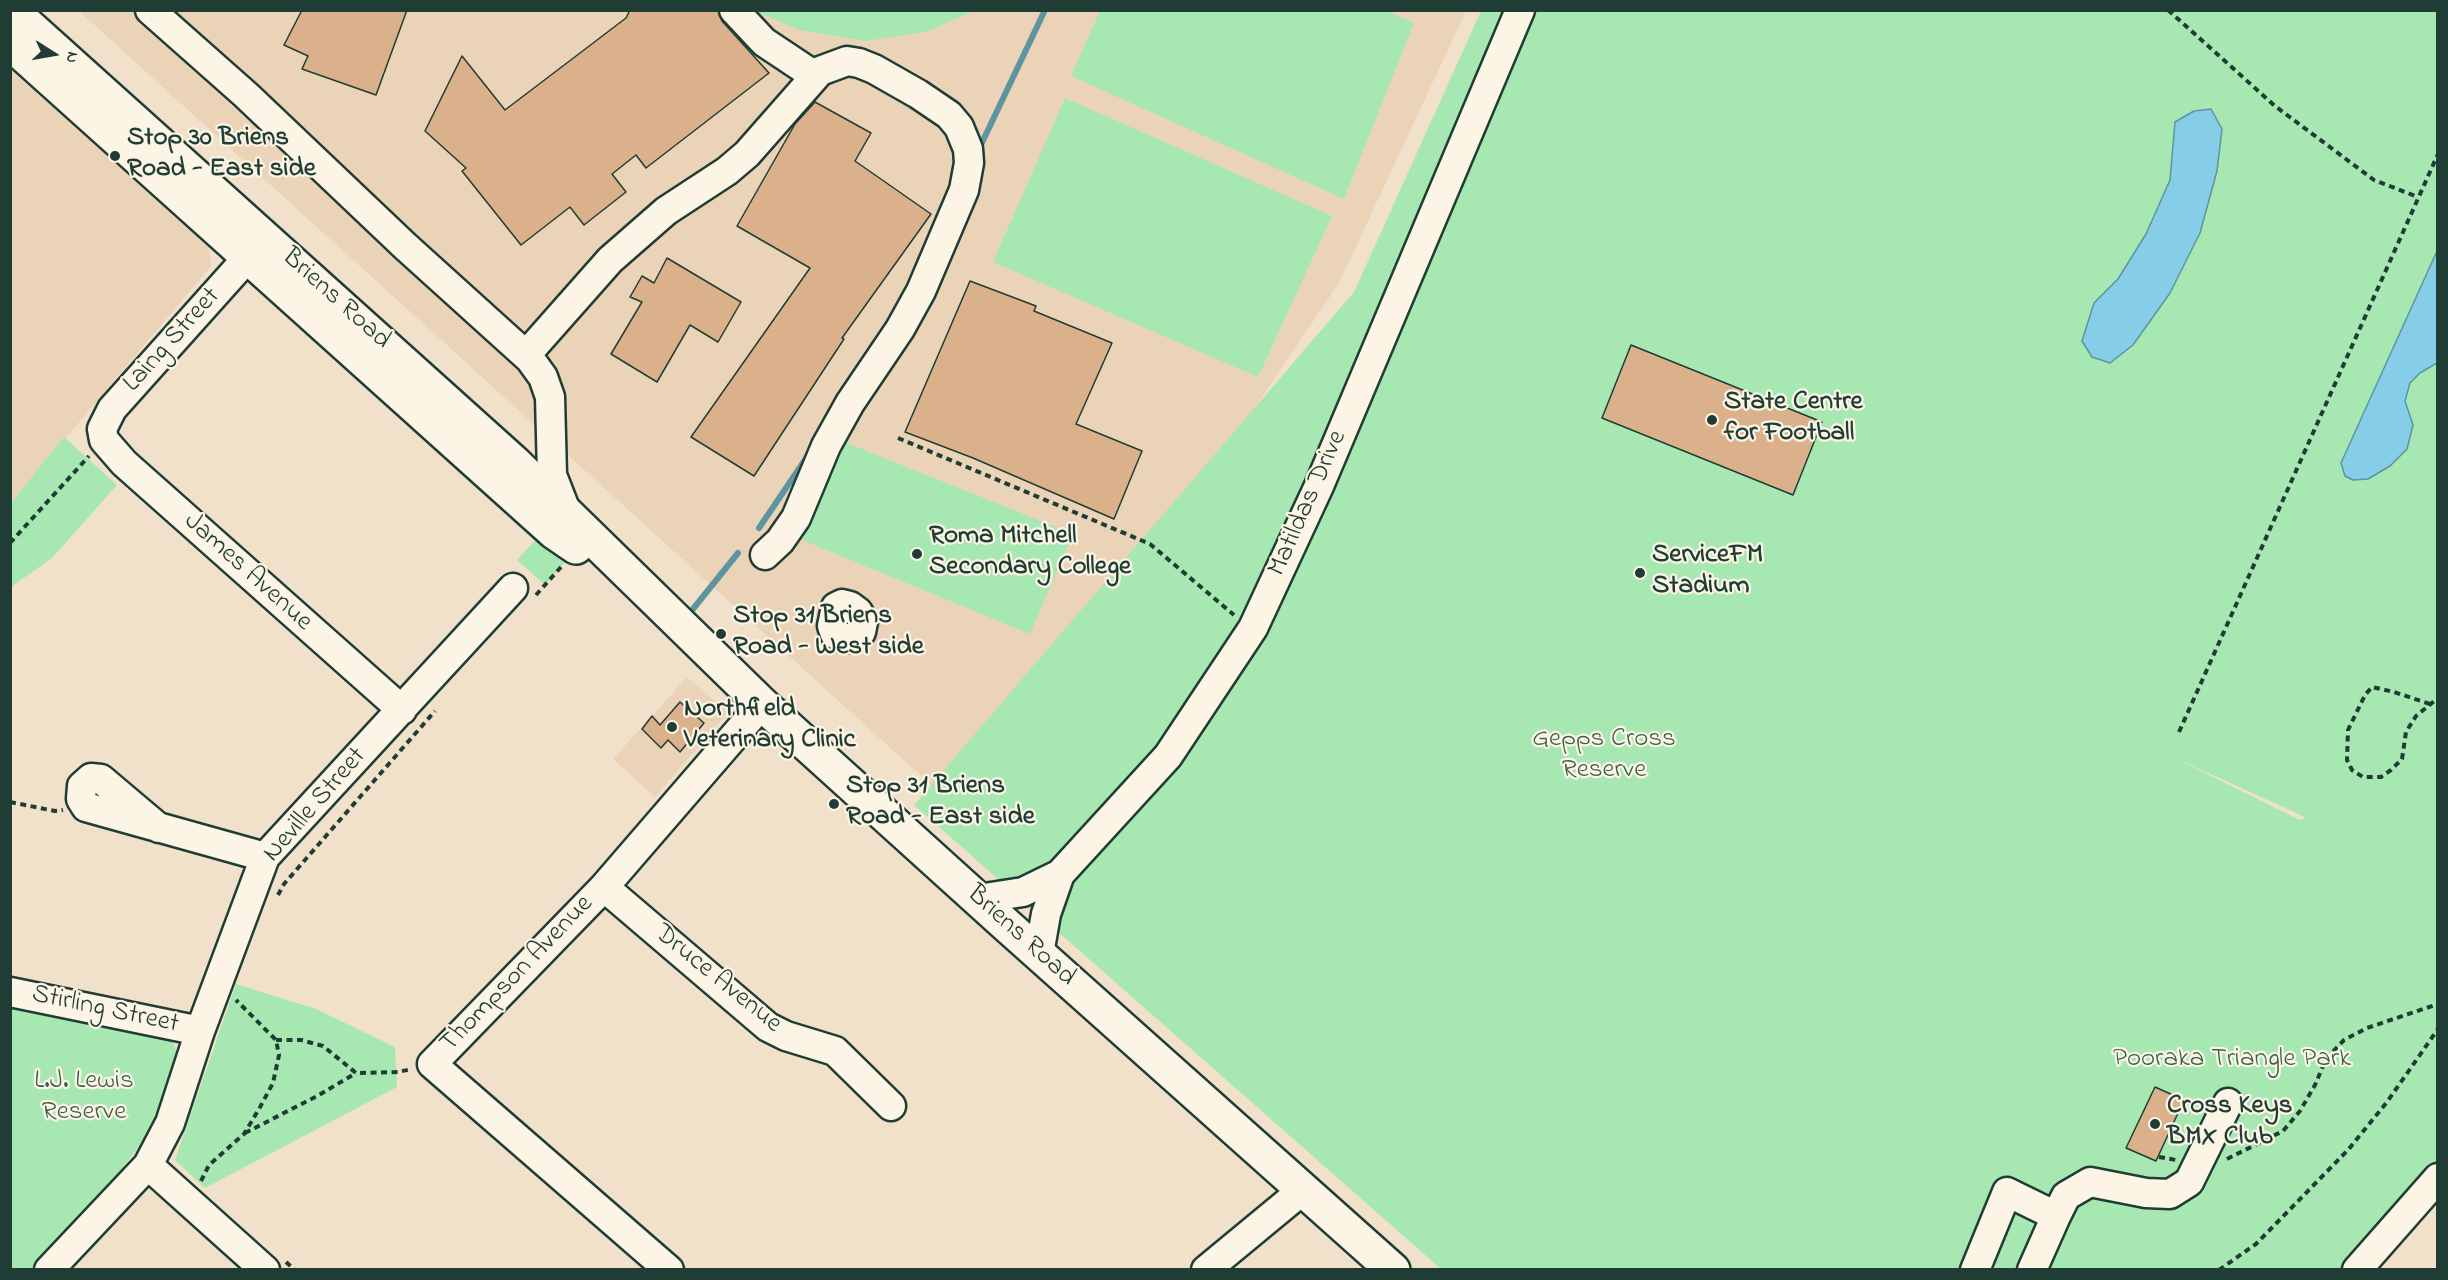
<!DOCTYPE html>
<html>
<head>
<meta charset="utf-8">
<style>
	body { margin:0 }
	#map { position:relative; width:2448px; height:1280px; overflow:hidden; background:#f2e1ca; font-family:"Indie Flower",sans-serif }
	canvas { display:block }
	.frame { position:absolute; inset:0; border:12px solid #1f3d34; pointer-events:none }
	.north { position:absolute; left:24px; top:24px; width:60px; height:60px; -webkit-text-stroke:4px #fcf5e5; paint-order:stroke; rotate:101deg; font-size:16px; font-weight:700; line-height:24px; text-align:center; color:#1f3d34 }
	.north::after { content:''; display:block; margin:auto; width:21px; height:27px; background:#1f3d34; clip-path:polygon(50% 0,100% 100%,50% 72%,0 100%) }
</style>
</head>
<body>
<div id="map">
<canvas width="2448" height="1280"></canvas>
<div class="frame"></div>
<div class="north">N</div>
</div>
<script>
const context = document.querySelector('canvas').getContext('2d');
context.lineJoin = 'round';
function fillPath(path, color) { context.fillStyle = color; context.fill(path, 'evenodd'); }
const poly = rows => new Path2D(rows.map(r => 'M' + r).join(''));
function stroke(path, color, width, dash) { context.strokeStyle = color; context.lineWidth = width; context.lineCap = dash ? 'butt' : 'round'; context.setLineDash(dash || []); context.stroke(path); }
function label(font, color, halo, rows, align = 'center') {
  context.font = font + ' "Indie Flower",sans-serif'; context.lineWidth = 4.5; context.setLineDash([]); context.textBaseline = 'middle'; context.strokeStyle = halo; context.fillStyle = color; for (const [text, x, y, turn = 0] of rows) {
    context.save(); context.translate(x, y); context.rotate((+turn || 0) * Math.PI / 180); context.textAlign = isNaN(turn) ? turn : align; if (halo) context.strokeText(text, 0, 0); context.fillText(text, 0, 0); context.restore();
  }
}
fillPath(poly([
	[79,11,1466,11,1339,283,974,824],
	[11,70,209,248,211,266,11,503],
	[687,677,728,712,655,797,613,759]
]), '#ebd3b7');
fillPath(poly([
	[1385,10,1414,23,1344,199,1071,76,1100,11],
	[755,11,974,11,926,32,865,41,799,30],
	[1481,11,2437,11,2437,1179,2359,1269,1441,1269,914,805,1354,292],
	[2175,758,2305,817,2305,818,2300,820],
	[1065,98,1332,216,1258,377,993,262],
	[64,437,117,485,52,558,11,587,11,503],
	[837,439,1073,534,1030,634,795,537],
	[539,536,566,561,545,585,517,560],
	[236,984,316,1009,395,1047,397,1087,205,1188,175,1160],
	[11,1005,169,1038,174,1044,178,1055,147,1136,114,1179,31,1269,11,1270]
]), '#a7e8b2');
const water = poly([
	[2211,109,2222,129,2217,171,2200,233,2170,293,2133,345,2110,363,2092,357,2082,341,2094,303,2118,279,2146,234,2170,180,2175,122,2194,111,2211,109],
	[2437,251,2437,363,2420,373,2410,383,2405,401,2413,425,2407,449,2390,466,2368,479,2353,480,2345,476,2341,463,2437,251]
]);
fillPath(water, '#86cee8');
stroke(water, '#5d94a0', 1.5);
stroke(poly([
	[979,149,1045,10],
	[759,528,809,454],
	[693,609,738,553]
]), '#5d94a0', 6);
const building = poly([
	[302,10,407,10,376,95,302,69,308,56,284,45,302,10],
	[630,10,718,10,722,21,769,73,646,168,636,155,612,174,626,192,584,225,570,207,521,245,462,171,466,168,425,131,462,56,505,110,626,18,630,10],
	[815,102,871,133,855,161,931,214,842,338,844,339,754,476,691,437,810,268,737,226,795,124,815,102],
	[667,258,741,302,718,342,690,325,657,382,611,354,642,302,630,297,642,276,654,283,667,258],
	[970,281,1036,306,1034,311,1112,343,1076,424,1142,451,1114,519,973,458,905,432,970,281],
	[1631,345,1822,422,1793,495,1602,418,1631,345],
	[680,702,704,723,680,752,668,740,661,748,642,729,652,716,660,725,680,702],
	[2155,1087,2184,1100,2156,1161,2126,1148,2155,1087]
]);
fillPath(building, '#dab18b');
stroke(building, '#1f3d34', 1.5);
const minor = poly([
	[150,10,246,95,405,246,530,359,543,377,550,397,552,475,566,511],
	[734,10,764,42,815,76],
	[249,256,112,409,102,429,104,440,124,463,402,710],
	[526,355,610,260,666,211,727,171,747,154,820,71,847,61,859,63,874,69,918,94,949,115,959,127,968,149,969,163,964,190,921,291,900,329,850,403,826,446,796,518,780,541,765,555],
	[842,604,850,606,858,612,863,622,861,632,854,638,843,638,835,634,832,626,836,607,842,604],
	[159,828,101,779,91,778,82,786,81,799,86,807,265,857],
	[604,887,768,1027,786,1036,835,1051,891,1106],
	[978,899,1023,892,1060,874,1168,756,1253,628,1319,486,1520,10],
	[1039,954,1046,914,1060,874],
	[10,992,200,1031],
	[148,1165,265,1270],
	[2056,1216,2066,1196,2090,1182,2146,1193,2170,1194,2189,1182,2228,1103],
	[49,1270,148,1165,170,1123,200,1031,265,857,513,588],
	[669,1270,432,1064,604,887,762,704],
	[1206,1270,1304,1189],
	[1975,1270,2007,1192,2056,1216,2032,1270],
	[2357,1270,2438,1178]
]);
const major = poly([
	[11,10,516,464,762,704,1003,922,1393,1270],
	[10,43,554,532,576,547]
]);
stroke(minor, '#1f3d34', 33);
stroke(major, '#1f3d34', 38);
stroke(poly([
	[2168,10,2275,106,2374,180,2418,197],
	[898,438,1150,544,1234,615],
	[10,543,89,456],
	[536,595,561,567],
	[2430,704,2394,692,2372,687,2365,695,2348,730,2347,760,2352,770,2363,777,2381,777,2391,770,2402,759,2406,732,2416,716,2438,698],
	[2179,732,2438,154],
	[10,802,55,811,63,810],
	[278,895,284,884,435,711],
	[276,1040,301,1040,323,1046,356,1073,398,1072,412,1069],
	[245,1133,319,1095,356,1073],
	[2159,1157,2176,1160],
	[2227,1159,2283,1131,2300,1111,2315,1085,2326,1059,2344,1040,2367,1028,2438,1004],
	[201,1181,209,1165,244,1134,259,1109,273,1083,279,1055,276,1040,236,1000],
	[286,1262,295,1270],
	[2219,1270,2256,1244,2348,1150,2387,1102,2438,1029]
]), '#1f3d34', 4, [6, 4.5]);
stroke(minor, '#fcf5e5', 28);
stroke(major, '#fcf5e5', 33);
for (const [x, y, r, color] of [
	[115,156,6,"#1f3d34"],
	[1712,420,6,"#1f3d34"],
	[917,554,6,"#1f3d34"],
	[1640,573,6,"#1f3d34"],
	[721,634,6,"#1f3d34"],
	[672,727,6,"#1f3d34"],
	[834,804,6,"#1f3d34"],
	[2155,1124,6,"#1f3d34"]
]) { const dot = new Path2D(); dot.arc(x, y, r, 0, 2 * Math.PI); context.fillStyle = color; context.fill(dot); stroke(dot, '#fcf5e5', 2); }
label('bold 27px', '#1f3d34', '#fcf5e5', [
	["Stop 30 Briens",127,140],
	["Road - East side",127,171],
	["State Centre",1724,404],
	["for Football",1724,435],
	["Roma Mitchell",929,538],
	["Secondary College",929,569],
	["ServiceFM",1652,557],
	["Stadium",1652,588],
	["Stop 31 Briens",733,618],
	["Road - West side",733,649],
	["Northfield",684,711],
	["Veterinary Clinic",684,742],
	["Stop 31 Briens",846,788],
	["Road - East side",846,819],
	["Cross Keys",2167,1108],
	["BMX Club",2167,1139]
], 'left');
label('27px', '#1f3d34', '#fcf5e5', [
	["Briens Road",335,300,42],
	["Laing Street",173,341,-48],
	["Matildas Drive",1309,504,-66],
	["James Avenue",247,573,42],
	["Neville Street",316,806,-49],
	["Briens Road",1020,937,42],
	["Thompson Avenue",518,975,-46],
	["Druce Avenue",717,980,39],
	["Stirling Street",105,1011,12]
]);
label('27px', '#3a5f4d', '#fcf5e5', [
	["Gepps Cross",1604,741],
	["Reserve",1604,772],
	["Pooraka Triangle Park",2232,1061],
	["L.J. Lewis",84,1083],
	["Reserve",84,1114]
]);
</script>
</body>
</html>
